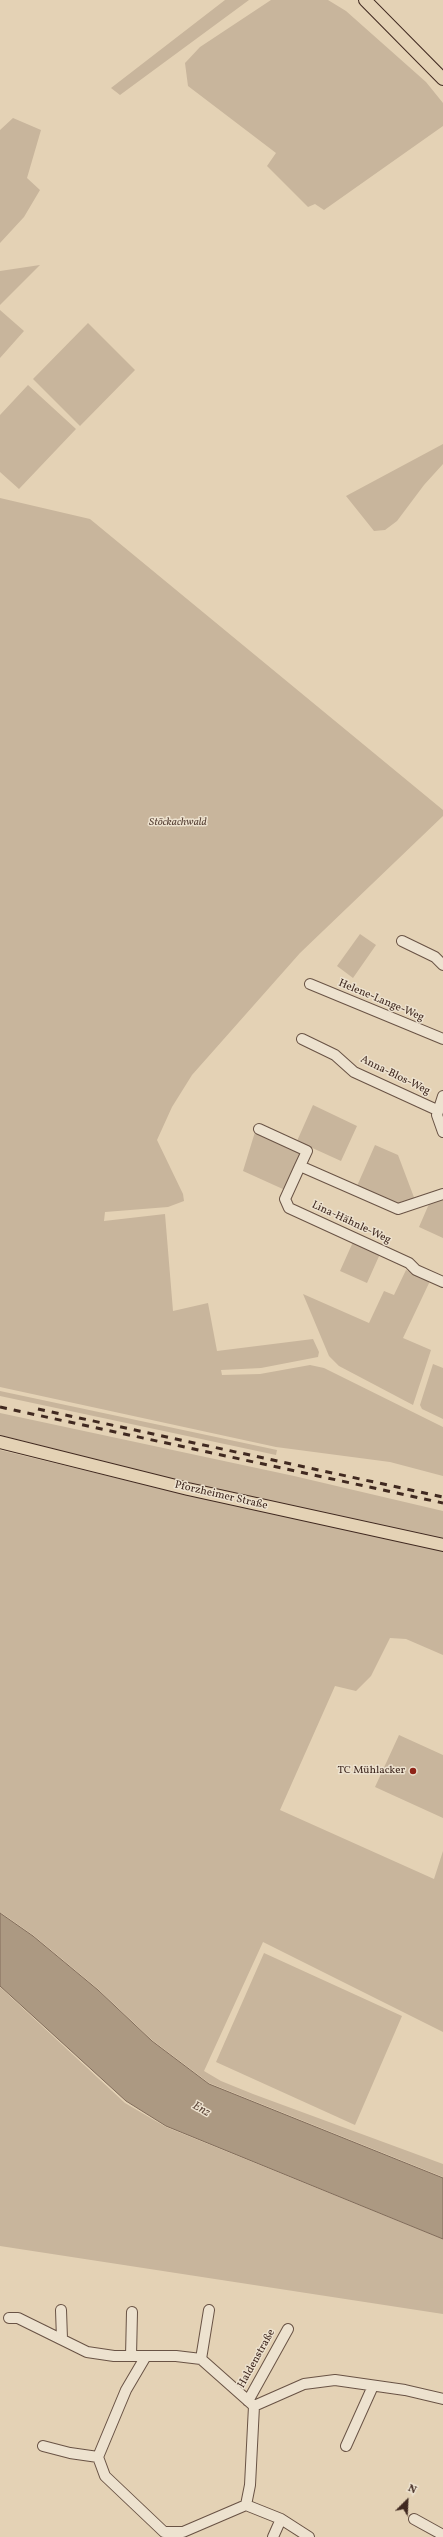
<!DOCTYPE html>
<html>
<head>
<meta charset="utf-8">
<style>
	body { margin:0 }
	#map { position:relative; width:443px; height:2537px; overflow:hidden; background:#e4d2b5; font-family:Vollkorn,serif }
	canvas { display:block }
	.north { position:absolute; left:387px; top:2481px; width:40px; height:40px; -webkit-text-stroke:3px #ede2cf; paint-order:stroke; rotate:24deg; font-size:11px; font-weight:700; line-height:16px; text-align:center; color:#402920 }
	.north::after { content:''; display:block; margin:auto; width:14px; height:18px; background:#402920; clip-path:polygon(50% 0,100% 100%,50% 72%,0 100%) }
</style>
</head>
<body>
<div id="map">
<canvas width="443" height="2537"></canvas>
<div class="north">N</div>
</div>
<script>
const context = document.querySelector('canvas').getContext('2d');
context.lineJoin = 'round';
function fillPath(path, color) { context.fillStyle = color; context.fill(path, 'evenodd'); }
const poly = rows => new Path2D(rows.map(r => 'M' + r).join(''));
function stroke(path, color, width, dash) { context.strokeStyle = color; context.lineWidth = width; context.lineCap = dash ? 'butt' : 'round'; context.setLineDash(dash || []); context.stroke(path); }
function label(font, color, halo, rows, align = 'center') {
  context.font = font + ' Vollkorn,serif'; context.lineWidth = 3; context.setLineDash([]); context.textBaseline = 'middle'; context.strokeStyle = halo; context.fillStyle = color; for (const [text, x, y, turn = 0] of rows) {
    context.save(); context.translate(x, y); context.rotate((+turn || 0) * Math.PI / 180); context.textAlign = isNaN(turn) ? turn : align; if (halo) context.strokeText(text, 0, 0); context.fillText(text, 0, 0); context.restore();
  }
}
fillPath(poly([
	[225,0,249,0,120,95,111,88],
	[271,0,328,0,346,11,426,82,443,103,443,126,324,210,315,204,308,207,267,166,276,153,188,86,185,63,200,47],
	[13,118,41,130,27,178,40,190,24,217,0,243,0,130],
	[40,265,0,305,0,271],
	[0,310,24,331,0,358],
	[88,323,135,370,80,426,33,379],
	[28,385,76,429,19,489,0,472,0,415],
	[443,444,443,464,424,485,397,521,385,530,374,531,346,496],
	[0,498,90,519,443,810,443,816,300,953,192,1075,172,1107,157,1140,183,1194,184,1201,168,1207,105,1212,104,1221,165,1214,173,1311,208,1303,217,1351,313,1339,319,1352,318,1357,261,1368,221,1370,222,1375,260,1374,310,1365,324,1368,443,1427,443,1476,390,1462,276,1447,0,1387],
	[360,934,376,945,353,978,337,966],
	[313,1105,357,1126,341,1161,297,1141],
	[255,1132,302,1153,285,1190,243,1171],
	[375,1145,398,1155,415,1200,404,1204,395,1203,357,1186],
	[443,1199,443,1238,419,1227,429,1204],
	[353,1242,380,1254,367,1283,340,1271],
	[406,1270,430,1281,403,1338,431,1350,413,1405,339,1366,329,1356,303,1294,369,1323,384,1291,394,1295],
	[433,1364,443,1368,443,1419,422,1409,420,1405],
	[0,1391,277,1450,276,1455,0,1396],
	[0,1413,294,1476,443,1511,443,1539,187,1483,0,1435],
	[0,1450,187,1495,443,1551,443,1655,406,1639,390,1638,371,1676,356,1691,335,1686,280,1810,434,1879,443,1851,443,2032,263,1942,204,2071,221,2081,253,2094,443,2164,443,2177,209,2083,152,2040,98,1989,33,1935,0,1912],
	[399,1735,443,1755,443,1818,375,1787],
	[264,1953,402,2016,355,2125,216,2062],
	[0,1987,125,2103,166,2127,443,2239,443,2314,0,2246]
]), '#c8b59c');
const water = poly([
	[0,1913,33,1936,98,1990,152,2041,209,2084,443,2178,443,2239,166,2126,126,2101,0,1986,0,1913]
]);
fillPath(water, '#ac9982');
stroke(water, '#816c5b', 1);
const minor = poly([
	[402,941,435,957,443,965],
	[310,984,443,1039],
	[302,1039,335,1055,354,1072,437,1110],
	[443,1096,437,1115,443,1132],
	[259,1129,307,1151,300,1166],
	[443,1194,398,1209,300,1166,285,1199,289,1208,409,1263,416,1270,443,1282],
	[61,2310,62,2339],
	[9,2318,18,2318,87,2352,114,2356,176,2356,201,2359,254,2406,304,2384,335,2380,405,2390,443,2399],
	[131,2356,132,2312],
	[146,2356,126,2390,98,2457,105,2476,164,2532,183,2532,246,2505,281,2519,309,2537],
	[201,2359,209,2310],
	[248,2401,288,2329],
	[43,2446,70,2453,98,2457],
	[346,2446,373,2386],
	[246,2505,250,2485,254,2406],
	[414,2519,443,2535],
	[273,2537,281,2519]
]);
const major = poly([
	[365,0,443,79],
	[0,1442,188,1489,443,1545]
]);
stroke(minor, '#695345', 12);
stroke(major, '#402920', 14);
stroke(minor, '#ede2cf', 10);
stroke(major, '#e4d2b5', 12);
stroke(poly([
	[0,1407,443,1503],
	[38,1409,443,1497]
]), '#402920', 3, [7, 7]);
for (const [x, y, r, color] of [
	[413,1771,4,"#8f2418"]
]) { const dot = new Path2D(); dot.arc(x, y, r, 0, 2 * Math.PI); context.fillStyle = color; context.fill(dot); stroke(dot, '#ede2cf', 1.5); }
label('italic 11px', '#5b4539', '#ede2cf', [
	["Stöckachwald",178,823]
]);
label('11px', '#402920', '#ede2cf', [
	["Helene-Lange-Weg",381,1001,23],
	["Anna-Blos-Weg",395,1076,26],
	["Lina-Hähnle-Weg",351,1223,25],
	["Pforzheimer Straße",221,1496,13],
	["Haldenstraße",257,2359,-61]
]);
label('11px', '#402920', '#ede2cf', [
	["TC Mühlacker",405,1771]
], 'right');
label('italic 12px', '#5b4538', '#ede2cf', [
	["Enz",201,2110,29]
]);
</script>
</body>
</html>
